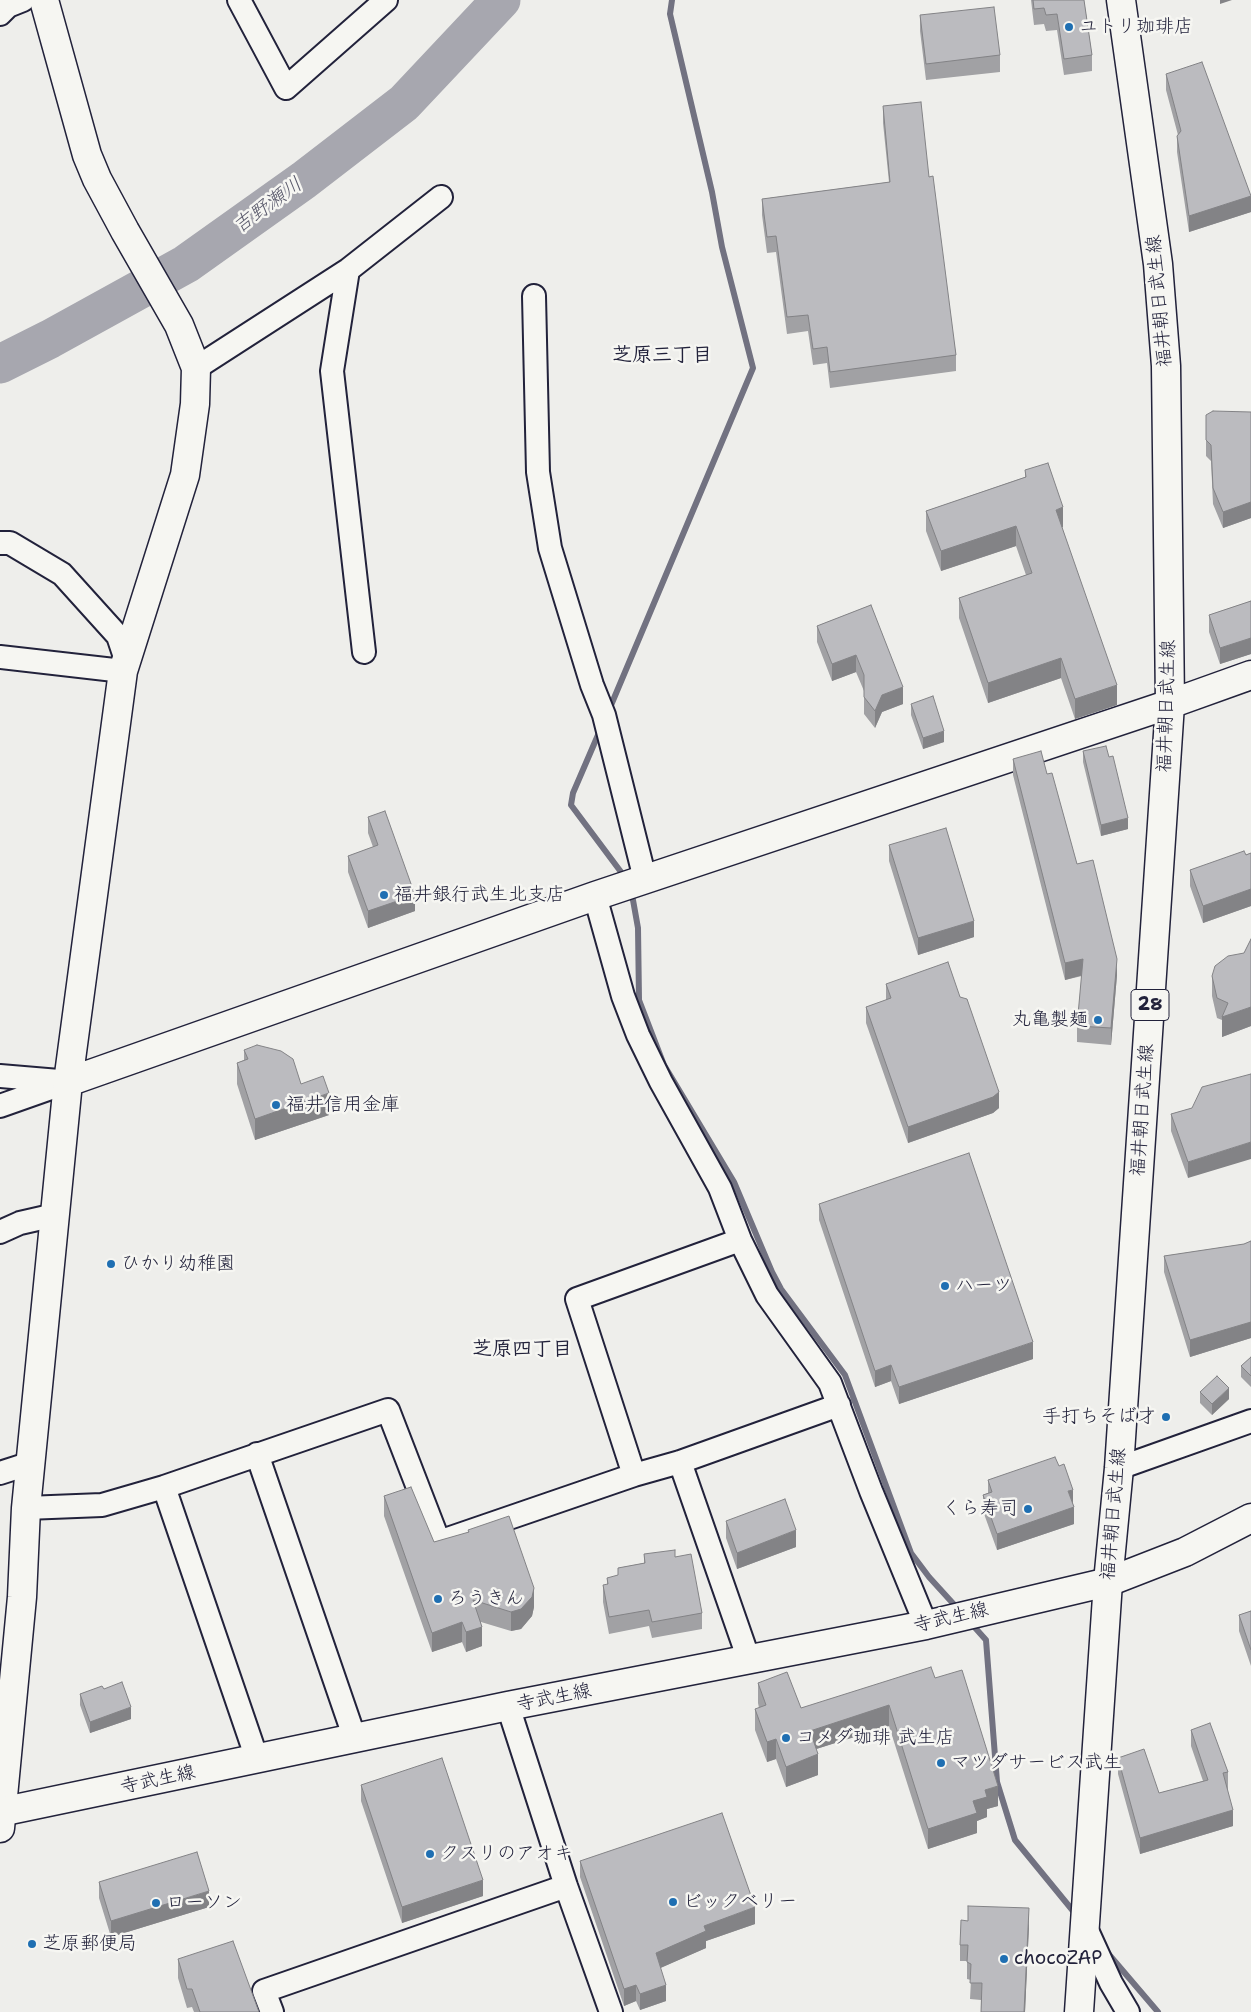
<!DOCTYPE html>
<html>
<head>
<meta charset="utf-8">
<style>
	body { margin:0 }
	canvas { display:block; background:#eeeeeb }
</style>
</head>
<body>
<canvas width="1251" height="2012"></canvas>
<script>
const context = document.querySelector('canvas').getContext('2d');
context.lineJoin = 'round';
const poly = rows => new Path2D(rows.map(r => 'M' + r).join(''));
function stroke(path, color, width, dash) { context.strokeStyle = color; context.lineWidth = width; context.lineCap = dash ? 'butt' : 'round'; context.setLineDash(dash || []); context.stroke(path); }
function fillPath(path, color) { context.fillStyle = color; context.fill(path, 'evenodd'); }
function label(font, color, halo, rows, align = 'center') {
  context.font = font + ' "Shantell Sans","Klee One",sans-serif'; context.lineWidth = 5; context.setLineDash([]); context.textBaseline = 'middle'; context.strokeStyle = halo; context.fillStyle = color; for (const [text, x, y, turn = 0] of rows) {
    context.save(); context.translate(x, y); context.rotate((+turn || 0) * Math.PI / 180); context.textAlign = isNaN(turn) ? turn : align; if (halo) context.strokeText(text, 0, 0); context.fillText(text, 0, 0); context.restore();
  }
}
stroke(poly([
	[609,710,753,368,722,247,712,192,670,14,672,0],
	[601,728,573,793,571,805,621,872,624,880],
	[629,891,633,900,638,928,639,1000,664,1065,734,1182,772,1272,781,1289,845,1375,911,1553,929,1577,959,1610],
	[969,1621,986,1640,997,1782,1015,1840,1078,1917],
	[1106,1951,1158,2012]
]), '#727281', 6);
stroke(poly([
	[0,364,50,339,186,264,304,180,404,103,501,0]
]), '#a7a7af', 39);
const minor = poly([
	[239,0,286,88,386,0],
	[0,14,8,6,23,0],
	[348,270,332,371,364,652],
	[534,296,538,472,550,548,592,685,604,715,645,879],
	[196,368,348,270,441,197],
	[0,543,10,543,62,574,118,636,126,660],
	[0,657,123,671],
	[595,896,623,996,638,1035,661,1082,720,1188,740,1240,767,1295,830,1383,871,1491,926,1625],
	[0,1076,59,1081],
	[0,1106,68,1082],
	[0,1232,20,1223,55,1215],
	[257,1454,355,1739],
	[680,1462,749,1660],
	[1119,1468,1251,1421],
	[0,1473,31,1463],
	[634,1475,577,1299,740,1240],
	[164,1487,257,1759],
	[26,1508,102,1505,164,1487,388,1410,439,1542,634,1475,680,1462,839,1405],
	[508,1706,566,1886,611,2012],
	[1085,1926,1111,1983,1128,2012],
	[272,2012,264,1991,566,1886]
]);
const tertiary = poly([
	[68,1082,595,896,1170,704],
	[1108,1582,1185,1552,1251,1518],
	[0,1828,22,1597,26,1508,68,1082,123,671,185,475,195,404,196,368,179,325,125,231,97,179,87,155,44,0]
]);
const secondary = poly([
	[1170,704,1251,675],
	[0,1812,508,1706,926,1625,1108,1582]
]);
const primary = poly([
	[1079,2012,1108,1582,1119,1468,1170,704,1166,366,1158,264,1121,0]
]);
stroke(minor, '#22223b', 26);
stroke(tertiary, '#22223b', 31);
stroke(secondary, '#22223b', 31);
stroke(primary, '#22223b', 31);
stroke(minor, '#f6f6f2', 22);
stroke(tertiary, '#f6f6f2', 28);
stroke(secondary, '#f6f6f2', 28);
stroke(primary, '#f6f6f2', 28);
fillPath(poly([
	[1031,0,1084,0,1092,55,1092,71,1064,75,1057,30,1046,31,1044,24,1034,25],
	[920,15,1000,55,1000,72,926,80,920,31],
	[1166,74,1251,196,1251,212,1189,232,1177,152,1177,136,1178,135,1166,90],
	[883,106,929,177,956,355,956,371,830,388,827,363,813,365,808,331,787,334,776,252,767,253,762,215,762,199,889,182,883,123],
	[1251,412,1251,518,1223,528,1213,504,1211,461,1206,456,1206,415],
	[1025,470,1063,527,1062,527,1117,705,1075,719,1061,678,988,703,959,618,959,598,1026,575,1016,546,941,571,926,531,926,511,1025,477],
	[1251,601,1251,654,1220,664,1209,632,1209,615],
	[871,605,903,704,882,712,875,728,864,714,864,691,856,672,832,681,817,642,817,626],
	[911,704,944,742,923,749,911,715],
	[1083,751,1128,829,1101,836,1083,762],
	[1013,759,1047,774,1077,864,1117,975,1111,1045,1077,1042,1077,1026,1082,976,1065,980,1013,775],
	[368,817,415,911,368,928,348,872,348,856,373,847,368,833],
	[889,845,974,937,918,955,889,861],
	[1251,853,1251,906,1203,923,1190,886,1190,870],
	[1251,939,1251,1026,1222,1037,1222,1020,1217,1018,1212,996,1212,976,1244,953],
	[886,984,960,997,999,1108,993,1113,908,1143,866,1023,866,1007,886,1000],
	[244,1050,301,1084,329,1115,255,1140,237,1084,237,1063,244,1060],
	[1192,1108,1188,1178,1171,1131,1171,1114],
	[819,1204,1033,1359,899,1404,891,1381,875,1387,819,1220],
	[1251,1241,1251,1338,1190,1357,1164,1272,1164,1256,1244,1244],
	[1251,1357,1251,1387,1241,1377,1241,1366],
	[1200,1392,1229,1399,1212,1415,1200,1403],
	[988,1480,1073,1504,1074,1524,997,1550,983,1511,983,1495,988,1493],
	[384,1496,434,1542,468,1533,468,1530,534,1607,532,1616,521,1629,511,1631,481,1622,482,1646,466,1652,462,1642,432,1652,384,1516],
	[726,1521,796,1547,737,1569,726,1538],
	[644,1554,675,1557,702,1613,702,1629,652,1638,649,1626,609,1634,603,1602,603,1585,607,1585,607,1578,618,1576,618,1568,644,1563],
	[1251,1611,1251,1666,1239,1631,1239,1615],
	[935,1678,998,1806,987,1809,987,1817,977,1821,977,1833,928,1849,889,1726,816,1749,818,1775,786,1787,776,1759,767,1762,755,1730,755,1709,759,1708,758,1703,758,1683,801,1708],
	[104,1689,131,1719,90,1733,80,1705,80,1694],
	[1191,1730,1228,1772,1228,1789,1227,1789,1233,1826,1140,1854,1118,1774,1118,1758,1159,1793,1203,1781,1191,1746],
	[361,1785,483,1896,402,1923,361,1801],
	[580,1861,755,1924,706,1941,706,1948,660,1968,666,2001,640,2010,636,2001,624,2006,580,1877],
	[99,1882,209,1907,111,1937,99,1898],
	[1029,1925,1025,2012,981,2012,981,2000,970,1999,971,1980,967,1979,967,1961,960,1961,960,1945],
	[178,1959,259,2012,194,2012,192,2007,187,2008,178,1978]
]), '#a1a1a4');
fillPath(poly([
	[1220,0,1232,0,1220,4],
	[1251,196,1251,212,1189,232,1189,216],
	[1251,502,1251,518,1223,528,1223,512],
	[1063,507,1063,527,1056,530,1056,510],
	[1016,526,1016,546,941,571,941,551],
	[1251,638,1251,654,1220,664,1220,648],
	[856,655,856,672,832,681,832,664],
	[1061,658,1061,678,988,703,988,683],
	[1117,685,1117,705,1075,719,1075,699],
	[903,687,903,704,882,712,875,728,875,711,882,695],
	[944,731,944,742,923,749,923,738],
	[1128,818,1128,829,1101,836,1101,825],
	[1251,889,1251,906,1203,923,1203,906],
	[415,895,415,911,368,928,368,911],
	[974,921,974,937,918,955,918,938],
	[1083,959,1083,975,1065,980,1065,963],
	[1117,959,1117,975,1111,1045,1111,1028],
	[1251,1007,1251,1026,1222,1037,1222,1017],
	[999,1092,999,1108,993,1113,908,1143,908,1127],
	[329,1093,329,1115,255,1140,255,1119],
	[1251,1142,1251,1159,1188,1178,1188,1162],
	[1251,1322,1251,1338,1190,1357,1190,1340],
	[1033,1342,1033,1359,899,1404,899,1387],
	[891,1365,891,1381,875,1387,875,1371],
	[1229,1388,1229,1399,1212,1415,1212,1404],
	[1073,1490,1073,1506,1068,1491],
	[1074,1507,1074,1524,997,1550,997,1534],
	[796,1530,796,1547,737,1569,737,1553],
	[534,1588,534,1607,532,1616,521,1629,511,1631,511,1612],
	[462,1622,462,1642,432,1652,432,1633],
	[482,1627,482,1646,466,1652,466,1632],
	[889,1705,889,1726,810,1751,810,1731],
	[131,1707,131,1719,90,1733,90,1722],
	[776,1739,776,1759,767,1762,767,1742],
	[818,1754,818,1775,786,1787,786,1767],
	[998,1786,998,1806,987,1809,987,1817,977,1821,977,1833,928,1849,928,1829,973,1801,985,1790],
	[1233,1810,1233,1826,1140,1854,1140,1838],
	[483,1880,483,1896,402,1923,402,1907],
	[209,1891,209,1907,111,1937,111,1921],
	[755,1907,755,1924,706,1941,706,1948,656,1970,656,1953,704,1926],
	[1029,1908,1029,1925,1025,2012,1024,2012],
	[636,1985,636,2001,624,2006,624,1989],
	[666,1985,666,2001,640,2010,640,1994]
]), '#838386');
const building = poly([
	[1033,0,1084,0,1092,55,1064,59,1057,14,1046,15,1044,8,1034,9,1033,0],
	[994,7,1000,55,926,64,920,15,994,7],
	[1202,62,1251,196,1189,216,1177,136,1181,131,1166,74,1202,62],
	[921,102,929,177,933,176,956,355,830,372,827,347,813,349,808,315,787,317,776,236,767,237,762,199,890,182,883,106,921,102],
	[1213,411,1251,412,1251,502,1223,512,1213,488,1211,445,1206,440,1206,415,1213,411],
	[1048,463,1063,507,1056,510,1117,685,1075,699,1061,658,988,683,959,598,1032,573,1016,526,941,551,926,511,1026,477,1025,470,1048,463],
	[1251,601,1251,638,1220,648,1209,615,1251,601],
	[871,605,903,687,882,695,875,711,864,697,864,675,856,655,832,664,817,626,871,605],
	[933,696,944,731,923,738,911,704,933,696],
	[1106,746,1109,757,1113,756,1128,818,1101,825,1083,751,1106,746],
	[1041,751,1047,774,1052,773,1077,864,1093,860,1117,959,1111,1028,1077,1026,1083,959,1065,963,1013,759,1041,751],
	[385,811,415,895,368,911,348,856,378,845,368,817,385,811],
	[946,828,974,921,918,938,889,845,946,828],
	[1244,851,1246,855,1251,853,1251,889,1203,906,1190,870,1244,851],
	[1251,939,1251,1007,1222,1017,1228,1003,1217,998,1212,976,1215,966,1228,956,1244,953,1251,939],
	[948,962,960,997,967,999,999,1092,993,1097,908,1127,866,1007,891,998,886,984,948,962],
	[257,1045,281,1051,293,1059,301,1084,323,1076,329,1093,255,1119,237,1063,248,1059,244,1050,257,1045],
	[1251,1074,1251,1142,1188,1162,1171,1114,1192,1108,1202,1087,1251,1074],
	[969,1153,1033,1342,899,1387,891,1365,875,1371,819,1204,969,1153],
	[1251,1241,1251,1322,1190,1340,1164,1256,1244,1244,1251,1241],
	[1251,1357,1251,1376,1241,1366,1251,1357],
	[1217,1376,1229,1388,1212,1404,1200,1392,1217,1376],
	[1055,1457,1059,1466,1064,1464,1073,1490,1068,1491,1074,1507,997,1534,983,1495,992,1492,988,1480,1055,1457],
	[411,1487,434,1542,469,1532,468,1530,509,1516,534,1588,532,1597,521,1609,511,1612,473,1600,482,1627,466,1632,462,1622,432,1633,384,1496,411,1487],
	[785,1499,796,1530,737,1553,726,1521,785,1499],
	[675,1550,675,1557,691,1554,702,1613,652,1622,649,1610,609,1617,603,1585,608,1584,607,1578,618,1575,618,1568,645,1563,644,1554,675,1550],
	[1251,1611,1251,1650,1239,1615,1251,1611],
	[931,1667,935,1678,962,1670,998,1786,985,1790,987,1797,973,1801,977,1813,928,1829,889,1705,810,1731,818,1754,786,1767,776,1739,767,1742,755,1709,766,1705,758,1683,787,1672,801,1708,931,1667],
	[122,1682,131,1707,90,1722,80,1694,102,1686,104,1689,122,1682],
	[1210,1723,1228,1772,1223,1773,1233,1810,1140,1838,1118,1758,1144,1749,1159,1793,1208,1780,1191,1730,1210,1723],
	[442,1758,483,1880,402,1907,361,1785,442,1758],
	[722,1813,755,1907,704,1926,706,1931,656,1953,666,1985,640,1994,636,1985,624,1989,580,1861,722,1813],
	[197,1852,209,1891,111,1921,99,1882,197,1852],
	[968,1906,1029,1908,1024,2012,981,2012,982,1983,970,1983,971,1964,967,1962,968,1945,960,1945,961,1920,968,1921,968,1906],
	[233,1941,259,2012,200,2012,192,1989,187,1989,178,1959,233,1941]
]);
fillPath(building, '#bbbbbf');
stroke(building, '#838386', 1);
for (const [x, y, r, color] of [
	[1069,27,5,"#1f6fb2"],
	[384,895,5,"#1f6fb2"],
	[1098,1020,5,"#1f6fb2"],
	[276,1105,5,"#1f6fb2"],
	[111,1264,5,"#1f6fb2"],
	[945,1286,5,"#1f6fb2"],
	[1166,1417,5,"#1f6fb2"],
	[1028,1509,5,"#1f6fb2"],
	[438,1599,5,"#1f6fb2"],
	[786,1738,5,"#1f6fb2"],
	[941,1763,5,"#1f6fb2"],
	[430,1854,5,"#1f6fb2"],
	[673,1902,5,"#1f6fb2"],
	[156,1903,5,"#1f6fb2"],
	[32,1944,5,"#1f6fb2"],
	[1004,1959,5,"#1f6fb2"]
]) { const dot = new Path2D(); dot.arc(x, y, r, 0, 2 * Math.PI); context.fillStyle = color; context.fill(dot); stroke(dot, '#f6f6f2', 2); }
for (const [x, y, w] of [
	[1150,1005,38]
]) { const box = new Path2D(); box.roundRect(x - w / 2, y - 15.5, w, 31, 4); context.fillStyle = '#f6f6f2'; context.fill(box); stroke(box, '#22223b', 1); }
label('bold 18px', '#22223b', null, [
	["28",1150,1005]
]);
label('19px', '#22223b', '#f6f6f2', [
	["ユトリ珈琲店",1079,27],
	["福井銀行武生北支店",394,895],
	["丸亀製麺",1088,1020,"right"],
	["福井信用金庫",286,1105],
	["ひかり幼稚園",121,1264],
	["ハーツ",955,1286],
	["手打ちそば才",1156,1417,"right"],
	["くら寿司",1018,1509,"right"],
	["ろうきん",448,1599],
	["コメダ珈琲 武生店",796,1738],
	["マツダサービス武生",951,1763],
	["クスリのアオキ",440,1854],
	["ビックベリー",683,1902],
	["ローソン",166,1903],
	["芝原郵便局",42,1944],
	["chocoZAP",1014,1959]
], 'left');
label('19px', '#22223b', '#f6f6f2', [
	["福井朝日武生線",1160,301,-95],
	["福井朝日武生線",1167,706,-88],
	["福井朝日武生線",1143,1110,-86],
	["福井朝日武生線",1114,1514,-85],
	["寺武生線",951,1618,-13],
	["寺武生線",554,1698,-11],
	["寺武生線",158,1780,-12]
]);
label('italic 20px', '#575769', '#f6f6f2', [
	["吉野瀬川",268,206,-36]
]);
label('bold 20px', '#22223b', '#f6f6f2', [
	["芝原三丁目",662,356],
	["芝原四丁目",522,1350]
]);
</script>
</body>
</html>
